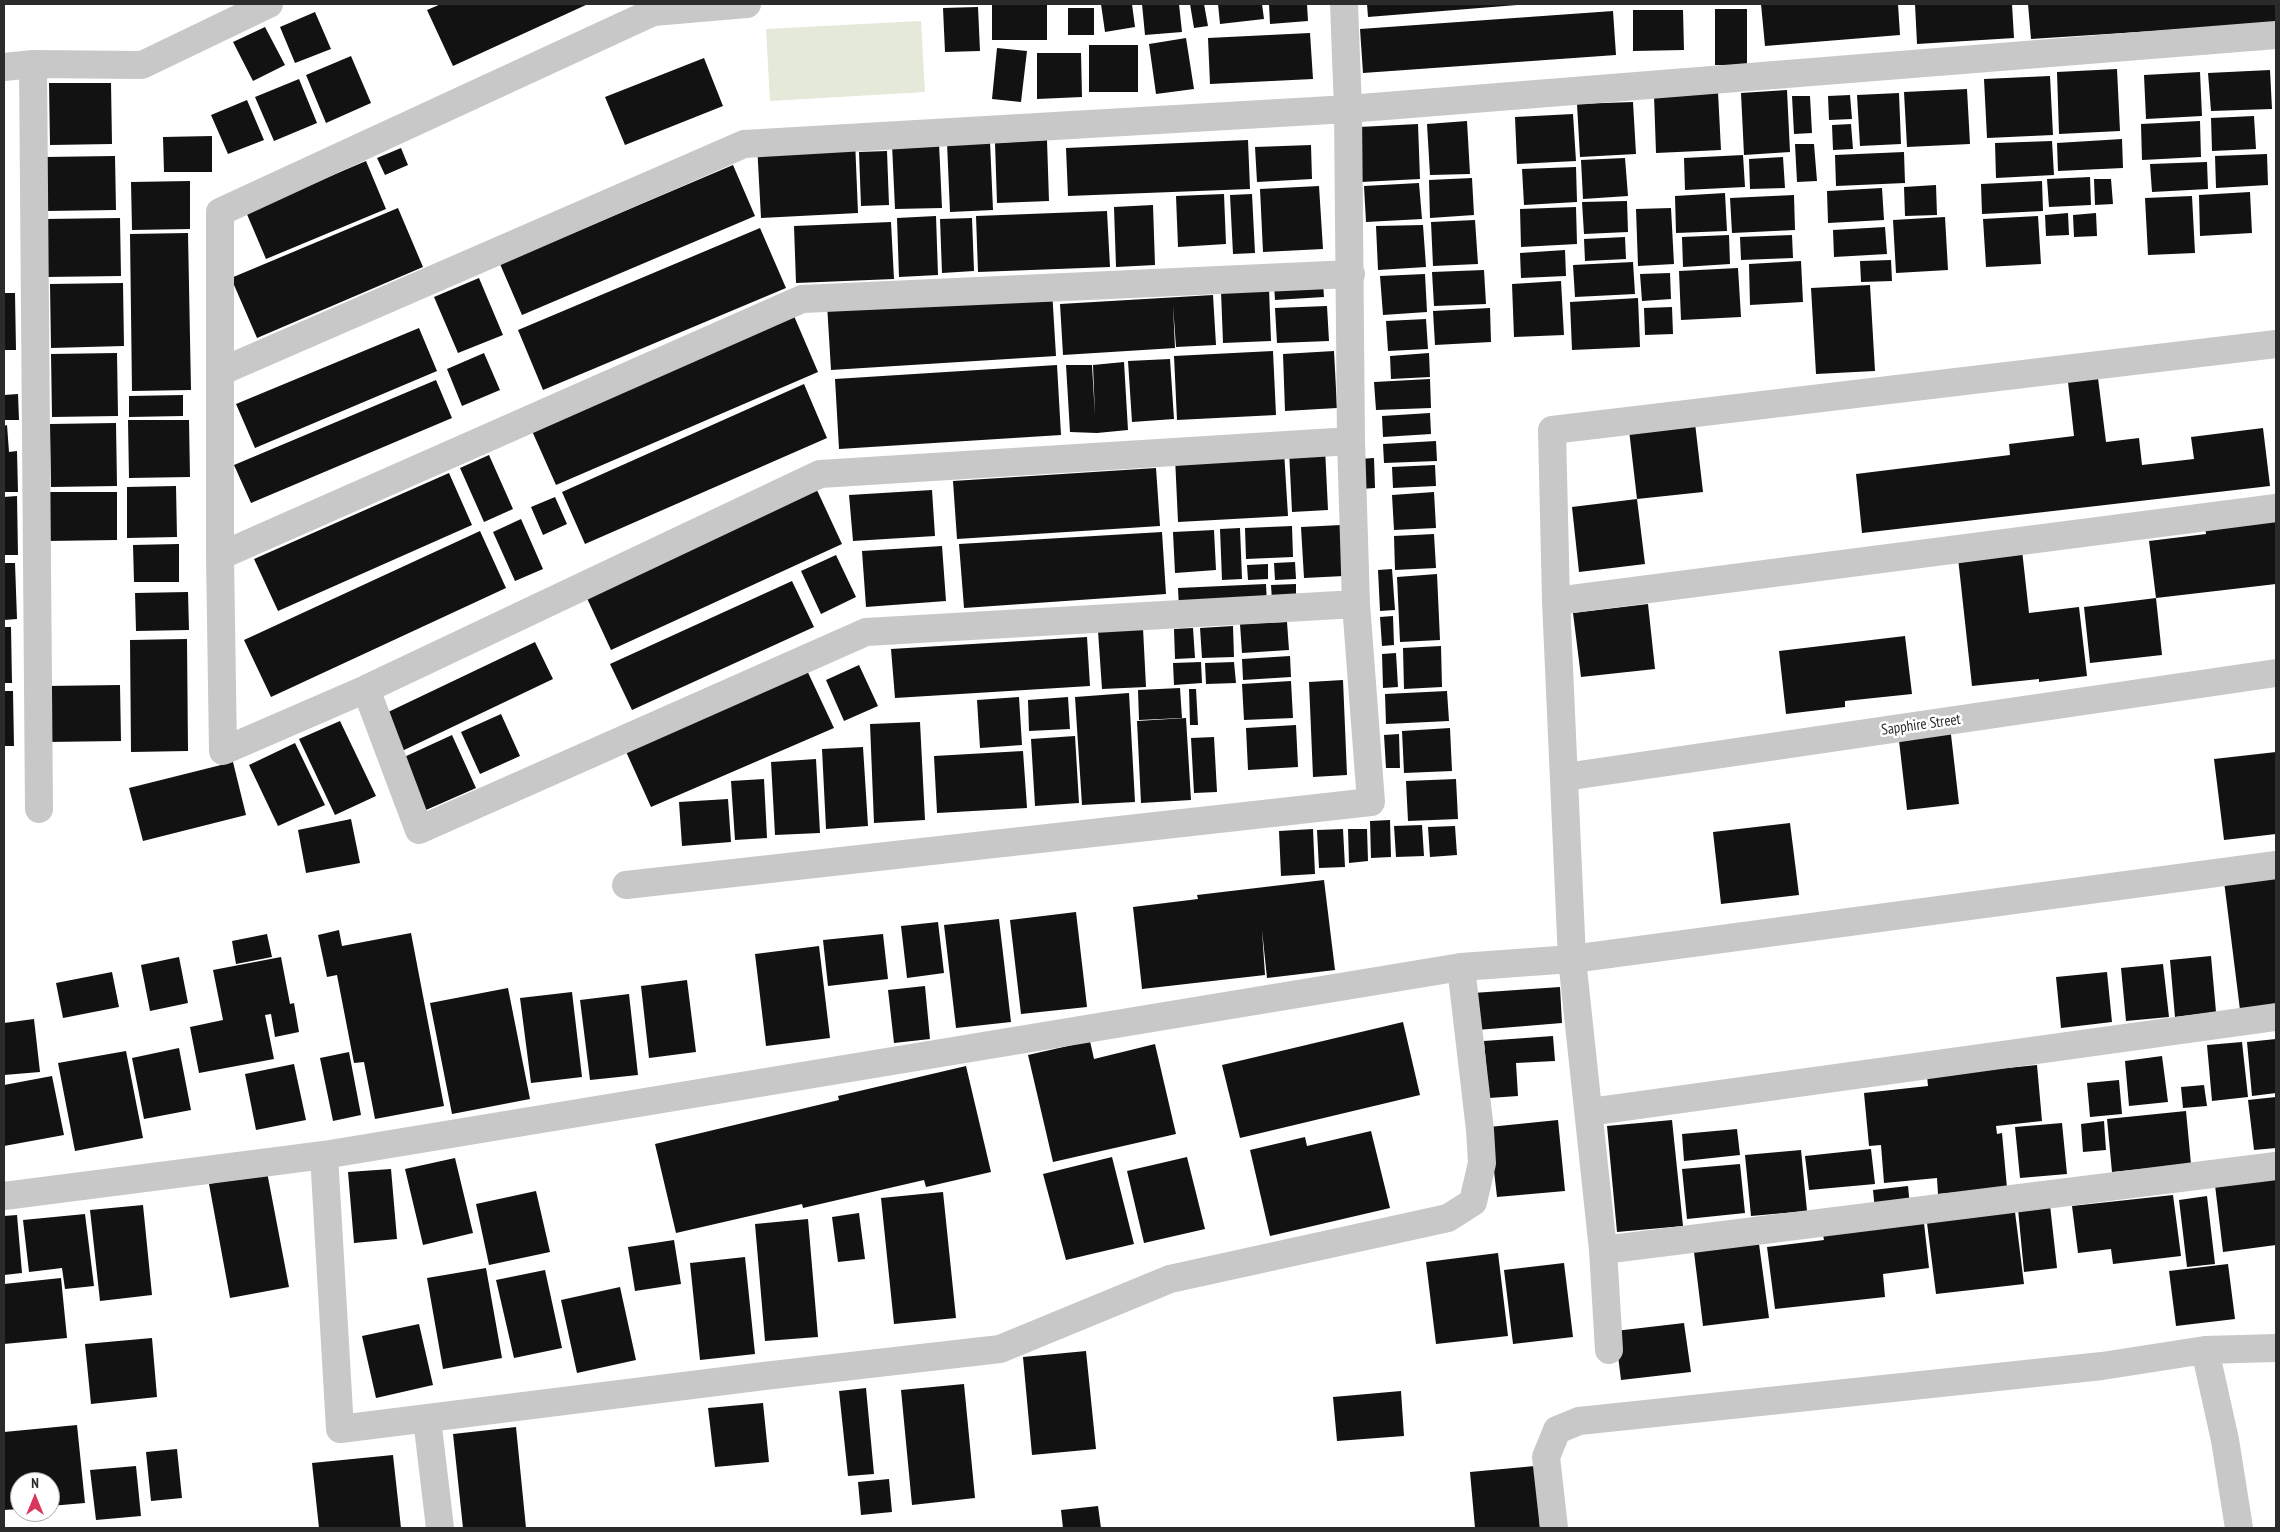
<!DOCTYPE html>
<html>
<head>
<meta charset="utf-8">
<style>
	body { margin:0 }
	#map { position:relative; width:2280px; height:1532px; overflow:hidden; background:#fff; font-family:"PT Sans Narrow",sans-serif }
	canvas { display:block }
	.frame { position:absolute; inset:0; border:5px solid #2b2b2b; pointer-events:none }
	.north { position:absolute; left:10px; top:1472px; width:50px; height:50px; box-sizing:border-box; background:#fff; border:1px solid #aaa; border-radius:50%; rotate:0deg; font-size:14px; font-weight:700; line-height:20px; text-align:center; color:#2b2b2b }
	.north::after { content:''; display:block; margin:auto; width:18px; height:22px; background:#da355d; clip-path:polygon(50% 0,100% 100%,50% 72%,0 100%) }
</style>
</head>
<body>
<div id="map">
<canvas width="2280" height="1532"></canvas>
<div class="frame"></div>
<div class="north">N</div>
</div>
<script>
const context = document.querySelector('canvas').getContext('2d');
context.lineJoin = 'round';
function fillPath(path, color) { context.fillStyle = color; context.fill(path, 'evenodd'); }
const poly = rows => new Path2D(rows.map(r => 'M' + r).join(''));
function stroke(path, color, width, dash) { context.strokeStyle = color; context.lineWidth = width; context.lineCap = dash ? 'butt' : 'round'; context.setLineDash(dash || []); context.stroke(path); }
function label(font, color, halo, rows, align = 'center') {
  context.font = font + ' "PT Sans Narrow",sans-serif'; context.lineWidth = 5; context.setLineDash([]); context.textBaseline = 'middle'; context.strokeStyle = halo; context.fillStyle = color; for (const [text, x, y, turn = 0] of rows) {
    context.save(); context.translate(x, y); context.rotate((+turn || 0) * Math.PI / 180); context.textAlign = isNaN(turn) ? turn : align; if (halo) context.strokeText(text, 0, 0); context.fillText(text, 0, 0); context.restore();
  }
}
fillPath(poly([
	[921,21,925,92,770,101,766,29]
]), '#e4e9d9');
fillPath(poly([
	[441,4,588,4,453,66,427,10],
	[992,4,1047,4,1047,40,992,40],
	[1101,4,1132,4,1135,27,1105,32],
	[1142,4,1179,4,1182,32,1145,35],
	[1190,4,1204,4,1208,26,1194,28],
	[1218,4,1262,4,1264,19,1220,24],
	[1269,4,1307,4,1308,21,1270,24],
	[1367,4,1517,4,1517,5,1368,17],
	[1761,4,1898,4,1900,35,1765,46],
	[1915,4,2012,4,2014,38,1917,44],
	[2028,4,2276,4,2276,23,2031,39],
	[978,7,980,51,945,52,943,8],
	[1068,8,1094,8,1094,35,1068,35],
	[1715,9,1747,9,1747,65,1715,65],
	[1633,10,1683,10,1684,50,1633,51],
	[1613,11,1616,55,1363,73,1360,29],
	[315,12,331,49,295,63,280,27],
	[265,27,285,65,253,81,233,42],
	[1310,33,1313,79,1210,84,1208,38],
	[1186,38,1194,89,1156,94,1149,44],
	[1089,45,1138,45,1138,92,1089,92],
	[997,48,1027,51,1021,102,992,99],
	[1037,53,1081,53,1082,97,1037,99],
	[351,56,371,103,326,123,306,75],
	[704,58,723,106,625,145,605,97],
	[2117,69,2120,131,2059,134,2057,72],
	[2270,70,2272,109,2211,111,2208,73],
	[2200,72,2202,116,2146,119,2144,75],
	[2050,76,2053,135,1987,138,1984,79],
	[299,79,317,123,274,141,255,97],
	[49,83,111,83,112,144,50,145],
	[1967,89,1970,144,1907,147,1904,92],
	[1787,90,1790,152,1744,155,1741,93],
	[1718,92,1721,150,1656,153,1654,95],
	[1899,93,1901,144,1860,146,1857,95],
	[1850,95,1852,119,1829,120,1828,96],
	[1792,96,1810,96,1812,133,1794,134],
	[247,100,264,140,228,154,211,115],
	[1633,102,1636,154,1580,157,1577,104],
	[1573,114,1576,161,1517,164,1515,117],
	[2254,116,2256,149,2212,151,2211,118],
	[1467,121,1470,174,1430,175,1427,124],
	[2200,121,2201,157,2142,160,2141,124],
	[1418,124,1420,179,1361,182,1359,127],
	[1851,124,1853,149,1833,150,1832,125],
	[212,136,212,172,164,172,163,137],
	[2122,139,2123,168,2058,171,2057,143],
	[855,140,858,213,761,218,757,144],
	[1047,140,1049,201,997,203,995,143],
	[1248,140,1250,189,1068,196,1066,148],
	[990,141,993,210,950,212,947,143],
	[2052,141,2054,175,1996,178,1995,143],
	[939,143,942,208,895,209,892,144],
	[1795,144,1814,144,1817,181,1797,182],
	[1311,145,1312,179,1257,182,1255,147],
	[401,148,408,165,385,175,377,158],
	[887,151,889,205,861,206,859,152],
	[1904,152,1905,183,1836,186,1835,155],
	[2267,154,2268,185,2216,188,2215,156],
	[1743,155,1745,187,1685,190,1684,158],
	[115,156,116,210,46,211,45,157],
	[1783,157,1785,188,1750,189,1749,159],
	[1625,158,1628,196,1583,199,1581,160],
	[366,161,386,209,266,259,246,212],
	[2207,162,2208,189,2152,192,2150,164],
	[733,165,755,216,522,315,500,264],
	[1576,167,1577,202,1524,205,1522,169],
	[2090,177,2091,205,2049,207,2047,179],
	[1472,178,1474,215,1430,218,1429,180],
	[2094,179,2111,179,2113,204,2095,205],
	[190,181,190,229,132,230,131,182],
	[2042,181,2043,211,1982,214,1981,184],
	[1419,183,1422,219,1366,222,1364,186],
	[1936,185,1937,215,1905,216,1904,187],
	[1319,186,1323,249,1263,252,1260,189],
	[1882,188,1884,220,1828,223,1827,191],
	[2250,192,2252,233,2200,236,2199,195],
	[1725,193,1727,231,1676,233,1675,196],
	[1224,194,1226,244,1178,247,1176,196],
	[1252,194,1255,253,1233,254,1230,195],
	[1794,195,1795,230,1732,233,1730,198],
	[2192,196,2195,253,2148,255,2145,198],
	[1627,201,1628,232,1584,234,1582,202],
	[1153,205,1155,265,1116,267,1114,207],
	[1576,207,1577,244,1521,247,1520,209],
	[398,208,423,267,257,338,231,278],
	[1671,208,1674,264,1638,266,1636,209],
	[1107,211,1110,267,978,272,976,216],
	[2068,213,2069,235,2046,236,2045,215],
	[2096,213,2097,236,2074,237,2073,215],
	[936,216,938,275,899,277,897,218],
	[2038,216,2041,264,1986,267,1983,219],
	[1945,217,1948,270,1896,273,1893,220],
	[120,218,121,276,46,277,45,219],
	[972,218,974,271,942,273,940,219],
	[1475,220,1478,264,1433,266,1431,222],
	[891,222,894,279,796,283,794,226],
	[1423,225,1426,267,1378,270,1376,226],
	[1885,227,1887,254,1834,257,1833,230],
	[760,228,786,288,543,390,518,330],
	[188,233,191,390,132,391,130,234],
	[1729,235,1730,264,1683,267,1682,237],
	[1792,235,1793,258,1741,260,1740,237],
	[1625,237,1626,259,1585,261,1584,239],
	[1565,250,1566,276,1521,278,1520,253],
	[1891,260,1892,281,1861,282,1860,261],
	[1801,261,1803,302,1750,305,1749,264],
	[1633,262,1635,294,1575,297,1573,265],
	[1738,268,1741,317,1681,320,1679,271],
	[1484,270,1486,304,1434,306,1432,272],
	[1670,273,1671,299,1642,301,1640,274],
	[1425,274,1427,312,1383,315,1380,276],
	[479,278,503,335,458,353,434,297],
	[1561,281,1564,335,1514,337,1512,284],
	[123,283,124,346,51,348,50,284],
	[1323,283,1324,297,1275,300,1274,285],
	[1870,285,1875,371,1816,374,1811,288],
	[1269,288,1271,341,1223,343,1221,291],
	[1052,290,1056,356,831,370,827,304],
	[4,293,15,293,16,350,4,350],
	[1213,295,1216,345,1176,347,1173,305,1175,348,1063,355,1060,304],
	[1638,298,1640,347,1572,350,1570,302],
	[1327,306,1329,341,1277,343,1275,308],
	[1672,307,1673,334,1645,335,1644,308],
	[1490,308,1491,342,1435,345,1433,311],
	[791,309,818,372,556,485,528,422],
	[1426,319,1428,349,1388,351,1386,321],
	[419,328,437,371,255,448,236,404],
	[1273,351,1276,415,1177,420,1174,356],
	[1334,351,1337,408,1285,411,1283,354],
	[117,353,118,416,52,417,51,354],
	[484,353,500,390,462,406,447,369],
	[1429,353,1430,377,1391,379,1390,356],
	[1170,359,1174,419,1132,422,1128,361],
	[1124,362,1128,430,1097,433,1070,432,1066,365,1092,365,1095,416,1093,365],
	[1057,365,1061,435,839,449,835,379],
	[2097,370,2106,442,2139,438,2142,465,2194,459,2191,437,2263,428,2270,486,1862,533,1856,474,2010,455,2009,444,2074,436,2067,373],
	[1430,379,1431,408,1376,410,1374,382],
	[436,380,452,418,251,503,234,465],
	[804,384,827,438,585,544,562,492],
	[18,394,19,420,4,420,4,395],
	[183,395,183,416,129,417,129,396],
	[1430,413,1431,434,1383,437,1382,416],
	[128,420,189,420,190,477,129,478],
	[116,423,117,486,51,487,50,424],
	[1695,423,1703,492,1637,499,1645,564,1579,572,1572,507,1637,499,1629,430],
	[7,425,9,452,17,451,18,492,4,492,4,426],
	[1436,441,1437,461,1384,463,1383,444],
	[1325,448,1328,510,1292,512,1289,450],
	[1284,451,1288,516,1178,522,1175,457],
	[489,455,513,509,484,522,460,468],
	[1374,458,1375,488,1360,489,1358,459],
	[1435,465,1436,486,1393,488,1392,467],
	[1156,468,1160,526,957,539,953,481],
	[449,473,472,525,278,611,254,559],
	[176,486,177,537,127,538,127,487],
	[816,488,842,544,611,650,585,594],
	[932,490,935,536,853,541,849,495],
	[46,492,117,492,117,540,46,541],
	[1434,492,1436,528,1394,530,1392,495],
	[17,496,18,555,4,555,4,497],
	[555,497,567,524,543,535,531,507],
	[2276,518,2276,584,2156,598,2149,541,2206,534,2205,527],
	[521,519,543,569,515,581,493,532],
	[1341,525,1344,576,1304,578,1301,527],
	[1292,526,1293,557,1246,559,1245,528],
	[1240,528,1242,579,1222,580,1220,529],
	[1214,530,1216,570,1175,573,1173,532],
	[480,531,506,588,271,697,244,640],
	[1162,532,1166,594,964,608,959,544],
	[1434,534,1436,568,1395,570,1394,536],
	[179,544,179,582,134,582,133,545],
	[942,546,946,601,866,607,862,551],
	[2022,550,2029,613,2079,607,2087,676,2039,682,2039,679,1972,686,1958,558],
	[836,555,856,597,821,614,801,571],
	[1295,562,1296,579,1275,580,1274,563],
	[4,563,15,563,17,619,4,620],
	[1268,564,1268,579,1248,580,1247,565],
	[1392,569,1395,610,1380,611,1378,570],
	[1437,574,1440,640,1400,642,1397,577],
	[792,581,814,627,632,710,610,664],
	[1266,584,1267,605,1179,609,1178,588],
	[1296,584,1296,600,1272,601,1271,585],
	[188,592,189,630,136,631,135,593],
	[2156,598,2162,655,2090,663,2084,607],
	[1648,604,1655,669,1581,677,1573,613],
	[1393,616,1394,645,1382,646,1380,617],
	[1287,622,1289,650,1242,653,1240,624],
	[1233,626,1234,657,1202,658,1200,628],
	[4,627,11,627,12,683,4,683],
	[1143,628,1146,687,1102,689,1098,631],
	[1193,628,1195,658,1175,659,1174,629],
	[1905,636,1912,694,1845,701,1845,707,1786,714,1779,651],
	[1087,637,1090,686,895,698,891,649],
	[187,639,188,751,131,752,130,640],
	[535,642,553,679,402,751,384,714],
	[1441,646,1442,687,1404,689,1403,648],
	[1396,653,1398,687,1383,688,1382,654],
	[1290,656,1291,677,1243,680,1242,659],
	[1201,662,1202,683,1174,685,1173,663],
	[1234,662,1236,683,1206,684,1205,663],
	[804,664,834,728,651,807,623,745],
	[859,665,878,706,844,721,826,680],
	[1343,680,1347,775,1313,777,1309,682],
	[1291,681,1293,718,1244,720,1242,684],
	[120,685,121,741,46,742,46,686],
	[1180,688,1182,718,1139,720,1138,690],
	[1189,689,1196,689,1198,725,1190,725],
	[4,691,13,691,14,746,4,746],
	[1447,691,1449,721,1386,724,1385,694],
	[1129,693,1135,802,1082,805,1075,697],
	[1019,697,1022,745,980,748,977,700],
	[1068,697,1070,729,1029,731,1028,700],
	[501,714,520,756,480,774,461,732],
	[1186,718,1191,800,1141,803,1137,721],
	[340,721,376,796,335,815,299,739],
	[920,722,925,820,874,823,870,724],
	[1296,725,1298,767,1248,770,1246,728],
	[1950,726,1959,804,1907,810,1898,732],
	[1450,728,1452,771,1404,773,1402,731],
	[1399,734,1400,768,1386,768,1384,735],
	[452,735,476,788,426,810,402,758],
	[1075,736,1079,803,1035,806,1031,739],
	[1214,737,1217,792,1194,793,1191,738],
	[295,743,325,805,278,826,249,765],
	[863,747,868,826,826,829,822,749],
	[1023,751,1027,808,937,813,934,756],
	[2276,752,2276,834,2224,840,2214,759],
	[816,759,820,833,775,835,771,762],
	[233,762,246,815,143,841,129,788],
	[764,779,767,838,735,840,731,781],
	[1456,779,1458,819,1408,821,1406,781],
	[728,799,731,842,682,846,679,802],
	[351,819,360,863,306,873,298,830],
	[1390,820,1391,857,1371,858,1370,821],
	[1790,823,1799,895,1721,904,1713,832],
	[1422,825,1424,856,1396,857,1394,826],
	[1455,826,1457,855,1430,857,1428,827],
	[1313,829,1315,874,1281,876,1279,831],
	[1343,829,1345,867,1319,868,1317,830],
	[1348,829,1367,829,1368,861,1349,863],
	[2276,874,2276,1006,2240,1010,2224,881],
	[1324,880,1335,970,1267,978,1262,930,1265,975,1142,989,1133,907,1198,899,1197,895],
	[1076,912,1087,1007,1021,1014,1010,920],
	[999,919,1011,1022,956,1028,944,925],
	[938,922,944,973,907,978,901,926],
	[339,930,342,946,411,933,444,1106,375,1119,364,1062,354,1063,337,975,327,977,318,935],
	[267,934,272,957,236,964,232,941],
	[883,934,888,979,828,986,823,940],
	[819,946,830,1038,766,1046,755,954],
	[2211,956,2216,1012,2175,1017,2170,960],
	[179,957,188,1003,150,1011,141,965],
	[281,957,290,1004,294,1003,299,1032,275,1037,271,1014,265,1015,274,1059,199,1073,190,1027,223,1020,213,970],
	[2163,964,2169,1017,2126,1021,2121,968],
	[112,972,119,1007,63,1018,56,983],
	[2107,972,2112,1022,2061,1028,2056,977],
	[687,980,696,1052,649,1058,641,986],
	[925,986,930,1039,894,1043,888,990],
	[1560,987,1562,1023,1477,1030,1473,993],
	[508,988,530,1099,452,1114,430,1003],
	[572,992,582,1077,531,1083,520,998],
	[629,994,638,1075,590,1080,580,1000],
	[34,1019,40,1072,4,1075,4,1023],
	[1403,1022,1420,1095,1240,1138,1222,1065],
	[1553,1036,1555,1061,1516,1063,1518,1096,1489,1098,1484,1041],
	[2276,1039,2276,1093,2252,1096,2247,1042],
	[1090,1041,1094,1059,1155,1044,1176,1134,1053,1162,1028,1055],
	[2242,1042,2248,1097,2212,1101,2207,1045],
	[179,1048,191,1110,144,1119,132,1058],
	[126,1051,143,1138,75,1151,58,1063],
	[349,1052,361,1115,333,1121,320,1058],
	[2162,1056,2168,1102,2129,1106,2125,1061],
	[294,1064,306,1120,256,1130,245,1074],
	[2037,1065,2042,1121,1996,1126,1997,1134,2002,1133,2007,1188,1938,1194,1937,1178,1884,1183,1881,1145,1869,1146,1864,1093,1928,1086,1927,1076],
	[966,1066,991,1172,926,1187,924,1180,803,1208,802,1204,676,1233,655,1144,839,1100,838,1096],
	[52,1076,64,1135,4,1146,4,1085],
	[2119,1080,2122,1114,2090,1117,2087,1083],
	[2204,1085,2207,1106,2183,1108,2181,1087],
	[2276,1097,2276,1148,2254,1150,2248,1100],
	[2186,1111,2191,1164,2112,1172,2107,1119],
	[1558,1120,1565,1191,1497,1197,1489,1127],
	[1672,1120,1683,1226,1617,1232,1607,1126],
	[2104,1121,2106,1150,2083,1152,2081,1124],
	[2062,1123,2067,1174,2020,1178,2015,1127],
	[1737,1129,1740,1155,1684,1161,1682,1134],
	[1371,1131,1390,1208,1270,1236,1250,1150,1305,1137,1307,1146],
	[1871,1149,1875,1184,1809,1190,1805,1156],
	[1801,1150,1807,1211,1751,1216,1745,1155],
	[1112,1157,1134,1244,1066,1260,1043,1174],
	[1187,1157,1205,1229,1144,1243,1127,1171],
	[455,1158,473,1233,423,1245,405,1169],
	[1740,1164,1745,1213,1687,1219,1682,1169],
	[391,1169,397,1239,354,1243,348,1172],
	[267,1172,289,1287,230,1298,209,1184],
	[2276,1178,2276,1245,2223,1252,2215,1185],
	[1908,1186,1910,1206,1875,1210,1873,1190],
	[536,1191,550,1252,489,1265,476,1204],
	[943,1192,956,1318,894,1324,881,1198],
	[2173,1195,2181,1256,2113,1264,2111,1249,2078,1253,2072,1206],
	[2207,1196,2215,1264,2187,1267,2179,1200],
	[143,1205,152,1295,100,1301,90,1210],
	[2050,1205,2057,1268,2024,1272,2018,1209],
	[2015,1212,2024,1284,1936,1294,1927,1223],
	[859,1213,865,1259,838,1262,832,1217],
	[85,1214,94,1286,65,1289,62,1268,29,1272,23,1220],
	[17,1215,22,1273,4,1275,4,1216],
	[808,1219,818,1337,765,1341,755,1224],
	[1924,1223,1929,1268,1883,1274,1885,1297,1775,1309,1767,1247,1824,1240,1823,1235],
	[674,1240,681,1284,635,1291,628,1247],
	[1759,1244,1769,1318,1703,1326,1694,1252],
	[1498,1253,1508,1336,1436,1344,1426,1262],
	[745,1257,755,1354,700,1360,690,1263],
	[1564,1263,1573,1337,1513,1344,1504,1270],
	[2228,1264,2235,1319,2176,1326,2169,1271],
	[486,1268,502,1358,443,1369,427,1278],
	[545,1270,562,1348,514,1358,496,1280],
	[61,1278,67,1338,4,1344,4,1284],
	[620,1287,636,1360,577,1373,561,1300],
	[1684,1323,1691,1372,1621,1380,1615,1331],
	[419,1324,433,1385,376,1398,362,1336],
	[152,1338,157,1397,91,1404,85,1344],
	[1086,1351,1096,1449,1032,1455,1023,1357],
	[964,1384,975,1498,912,1505,901,1390],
	[866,1388,874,1474,848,1476,839,1391],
	[1401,1391,1404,1436,1337,1441,1333,1397],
	[763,1403,769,1462,715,1467,708,1408],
	[77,1425,85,1503,50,1506,50,1482,20,1482,20,1509,4,1510,4,1432],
	[516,1427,526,1528,463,1528,453,1434],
	[177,1449,182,1498,151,1501,146,1452],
	[393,1455,401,1528,319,1528,312,1463],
	[136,1466,141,1516,96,1520,90,1470],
	[1535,1466,1540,1528,1475,1528,1470,1472],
	[889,1479,892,1512,861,1515,858,1482],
	[1098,1506,1101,1528,1063,1528,1061,1510]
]), '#121212');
stroke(poly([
	[747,4,653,12,220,212,220,556,223,751,366,689,820,474,1351,441],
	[33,64,39,809],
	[4,67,33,64,142,65,269,4],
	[220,372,744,144,1348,109,2276,35],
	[220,556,802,299,1351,274],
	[1556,601,2276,508],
	[366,689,419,830,866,632,1356,604],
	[1565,777,2276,673],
	[626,885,1371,802,1356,604,1351,441,1348,109,1344,4],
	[1589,1112,2276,1017],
	[324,1155,340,1429,764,1376,1000,1349,1170,1279,1448,1218,1473,1202,1482,1163,1480,1130,1461,967],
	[4,1196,324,1155,1461,967,1572,959,2276,865],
	[1603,1250,2276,1166],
	[1609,1350,1603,1250,1572,959,1556,601,1552,430,2276,344],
	[2205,1350,2225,1440,2239,1528],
	[427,1419,440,1528],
	[1554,1528,1546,1457,1557,1430,1579,1421,2102,1366,2205,1350,2276,1348]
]), '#c8c8c8', 28);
label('15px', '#2b2b2b', '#fff', [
	["Sapphire Street",1921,725,-8]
]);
</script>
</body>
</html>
